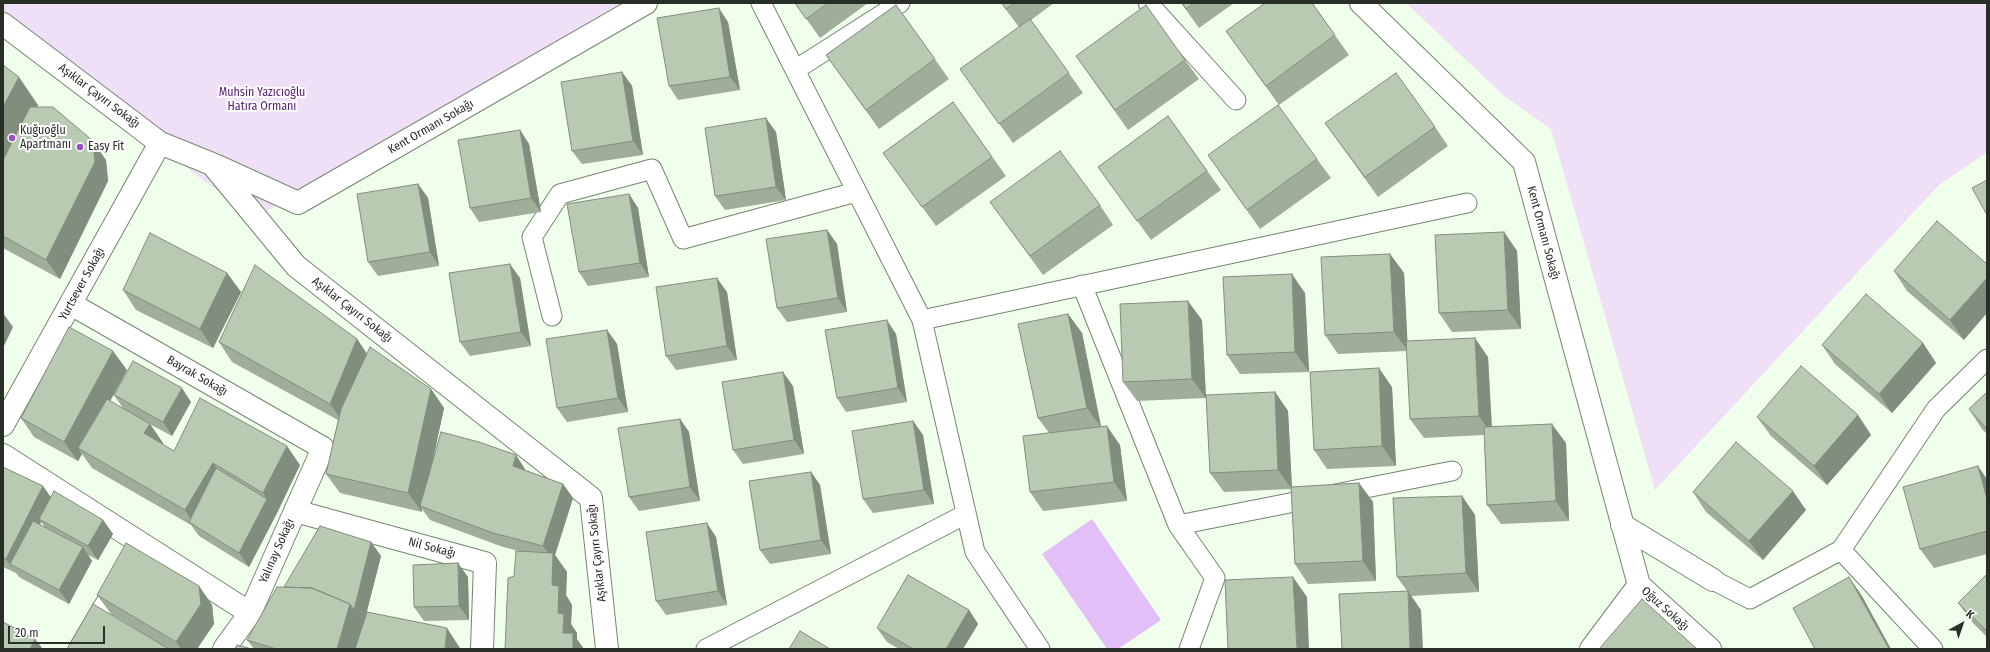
<!DOCTYPE html>
<html>
<head>
<meta charset="utf-8">
<style>
	body { margin:0 }
	#map { position:relative; width:1990px; height:652px; overflow:hidden; background:#f0ffec; font-family:"Fira Sans Condensed",sans-serif }
	canvas { display:block }
	.frame { position:absolute; inset:0; border:4px solid #282f26; pointer-events:none }
	.north { position:absolute; left:1942px; top:604px; width:40px; height:40px; -webkit-text-stroke:3px #fff; paint-order:stroke; rotate:40deg; font-size:11px; font-weight:700; line-height:16px; text-align:center; color:#282f26 }
	.north::after { content:''; display:block; margin:auto; width:14px; height:18px; background:#282f26; clip-path:polygon(50% 0,100% 100%,50% 72%,0 100%) }
	.scale { position:absolute; left:8px; top:626px; width:97px; height:18px; box-sizing:border-box; border:2px solid #282f26; border-top:0; padding-left:5px; font-size:12px; line-height:14px; white-space:nowrap; color:#282f26; -webkit-text-stroke:3px #fff; paint-order:stroke }
</style>
</head>
<body>
<div id="map">
<canvas width="1990" height="652"></canvas>
<div class="frame"></div>
<div class="north">K</div>
<div class="scale">20 m</div>
</div>
<script>
const context = document.querySelector('canvas').getContext('2d');
context.lineJoin = 'round';
function fillPath(path, color) { context.fillStyle = color; context.fill(path, 'evenodd'); }
const poly = rows => new Path2D(rows.map(r => 'M' + r).join(''));
function stroke(path, color, width, dash) { context.strokeStyle = color; context.lineWidth = width; context.lineCap = dash ? 'butt' : 'round'; context.setLineDash(dash || []); context.stroke(path); }
function label(font, color, halo, rows, align = 'center') {
  context.font = font + ' "Fira Sans Condensed",sans-serif'; context.lineWidth = 4; context.setLineDash([]); context.textBaseline = 'middle'; context.strokeStyle = halo; context.fillStyle = color; for (const [text, x, y, turn = 0] of rows) {
    context.save(); context.translate(x, y); context.rotate((+turn || 0) * Math.PI / 180); context.textAlign = isNaN(turn) ? turn : align; if (halo) context.strokeText(text, 0, 0); context.fillText(text, 0, 0); context.restore();
  }
}
fillPath(poly([
	[3,3,621,3,255,218,3,33],
	[1406,3,1987,3,1987,152,1938,186,1655,490,1551,129,1504,96]
]), '#efe0f8');
fillPath(poly([
	[1092,519,1161,620,1118,649,1107,649,1042,554]
]), '#e3bff8');
const lane = poly([
	[761,3,922,320,975,552,1040,649],
	[1148,3,1236,100],
	[795,70,900,3],
	[1082,285,1178,525,1215,578,1189,649],
	[552,316,532,237,560,194,652,169,683,239,856,192],
	[922,320,1467,203],
	[1178,525,1452,471],
	[1841,550,1933,649],
	[1713,580,1750,599,1841,550,1936,409,1987,359],
	[706,649,966,514]
]);
const street = poly([
	[1361,3,1524,162,1639,585,1591,649],
	[3,24,160,143,212,164,296,266,591,498,607,649],
	[217,166,298,203,646,3],
	[71,304,323,448,250,613,224,649],
	[3,425,160,143],
	[3,455,250,613],
	[295,511,485,563,482,649],
	[1622,525,1713,580],
	[1639,585,1710,649],
	[80,649,120,581]
]);
stroke(lane, '#758570', 21);
stroke(street, '#758570', 24);
stroke(lane, '#fff', 19);
stroke(street, '#fff', 22);
fillPath(poly([
	[795,3,868,3,820,38],
	[1001,3,1054,3,1031,20,1083,93,1013,143,960,69,1019,27],
	[1181,3,1234,3,1199,28],
	[1312,3,1349,55,1279,105,1226,31],
	[896,5,949,79,879,129,826,55],
	[728,22,740,90,678,100,669,86],
	[1076,56,1185,60,1199,79,1128,130],
	[3,65,38,105,37,107,106,160,108,181,60,279,3,248],
	[622,72,632,86,643,155,582,164,572,151],
	[953,102,1006,176,936,226,883,153],
	[1168,116,1221,190,1151,240,1098,167],
	[1325,123,1435,127,1448,146,1378,197],
	[520,130,529,144,541,212,479,222,470,208],
	[776,132,786,200,725,210,715,196],
	[1208,155,1317,159,1331,178,1260,229],
	[418,184,428,198,439,266,378,276,368,262],
	[629,194,638,208,649,277,588,286,579,272],
	[990,202,1100,205,1113,225,1043,275],
	[1937,221,1964,340,1907,291,1894,271],
	[827,230,837,244,847,312,787,322,777,308],
	[1504,232,1517,251,1521,329,1452,332,1439,313],
	[1390,254,1404,273,1407,341,1488,357,1492,426,1566,443,1569,521,1501,524,1487,505,1484,435,1424,438,1410,419,1407,351,1338,354,1325,335],
	[227,273,241,292,213,348,136,310,123,290],
	[520,278,531,346,470,356,460,342],
	[727,292,737,360,676,370,666,356],
	[1305,293,1309,372,1240,374,1227,355],
	[1068,314,1082,333,1101,426,1120,445,1127,501,1043,511,1030,492,1049,433,1038,418],
	[1202,320,1206,398,1137,401,1123,382],
	[607,330,617,344,628,412,567,422,557,408],
	[896,334,907,402,846,412,837,398],
	[357,339,367,354,431,389,444,408,431,467,525,469,525,470,563,484,573,498,555,555,567,572,566,595,572,605,571,624,577,633,577,639,514,576,519,551,503,547,430,520,422,509,422,512,340,493,326,474,338,420,232,362,219,342],
	[1923,343,1936,363,1892,413,1835,364,1822,345],
	[127,370,110,401,123,408,114,395,191,402,172,436,142,420,150,424,163,443,162,444,174,451,300,465,277,513,249,567,199,536,191,525,92,468,82,454,78,461,34,437,21,418],
	[793,386,804,454,743,464,733,450],
	[1392,387,1396,466,1327,469,1314,450],
	[1275,392,1288,411,1292,487,1359,483,1373,502,1376,581,1308,584,1295,564,1291,489,1224,492,1210,473],
	[1987,392,1987,434,1982,429,1969,409],
	[1858,415,1871,435,1827,485,1771,436,1757,417],
	[680,419,689,432,700,501,639,511,629,497],
	[913,421,923,435,934,504,873,513,863,499],
	[3,467,51,497,103,520,113,534,98,560,88,555,92,561,69,604,19,577,16,573,3,567],
	[41,522,45,527,40,525],
	[811,472,820,485,831,554,770,564,760,550],
	[1987,479,1987,554,1934,568,1920,549],
	[1693,492,1806,510,1763,560,1706,512],
	[1462,496,1475,515,1479,592,1411,596,1421,610,1397,577],
	[716,537,727,605,666,615,656,601],
	[371,542,381,556,364,622,460,648,460,649,254,649,247,640,284,587],
	[1987,574,1987,637,1972,622,1958,603],
	[468,577,469,620,424,621,414,607],
	[199,586,212,605,214,624,197,649,67,649,162,645,111,614,97,595],
	[969,610,978,624,963,649,899,649,887,642,877,628]
]), '#9eae99');
fillPath(poly([
	[719,8,728,22,740,90,730,77],
	[622,72,632,86,643,155,633,141],
	[19,77,38,105,3,172,3,107],
	[766,118,776,132,786,200,776,187],
	[520,130,529,144,541,212,531,198],
	[93,141,106,160,108,181,60,279,46,260],
	[418,184,428,198,439,266,430,252],
	[629,194,638,208,649,277,640,263],
	[827,230,837,244,847,312,838,298],
	[1504,232,1517,251,1521,329,1508,310],
	[1390,254,1404,273,1408,351,1394,332],
	[510,264,520,278,531,346,521,332],
	[227,273,241,292,213,348,200,329],
	[1292,274,1305,293,1309,372,1295,352],
	[717,278,727,292,737,360,727,346],
	[1987,278,1987,313,1964,340,1950,320],
	[1188,301,1202,320,1206,398,1192,379],
	[3,313,13,327,3,348],
	[1068,314,1082,333,1101,427,1087,408],
	[887,320,896,334,907,402,898,388],
	[607,330,617,344,628,412,618,398],
	[1475,338,1488,357,1492,435,1479,416],
	[357,339,370,358,344,423,330,404],
	[1923,343,1936,363,1892,413,1879,394],
	[113,351,127,370,83,451,78,448,82,454,78,461,64,442],
	[1379,368,1392,387,1396,466,1382,446],
	[783,372,793,386,804,454,794,440],
	[182,388,191,402,172,436,163,422],
	[431,389,444,408,423,507,420,506,422,509,422,512,408,493],
	[1275,392,1288,411,1292,489,1278,470],
	[1858,415,1871,435,1827,485,1814,466],
	[680,419,689,432,700,501,690,487],
	[913,421,923,435,934,504,924,490],
	[150,424,163,443,158,453,144,433],
	[1552,424,1566,443,1569,521,1556,501],
	[1107,426,1120,445,1127,501,1114,482],
	[287,446,300,465,277,513,249,567,239,553,267,499,263,493],
	[516,455,525,469,522,480,513,466],
	[213,463,226,482,196,527,185,510],
	[1978,466,1987,479,1987,499],
	[811,472,820,485,831,554,821,540],
	[1359,483,1373,502,1376,581,1363,561],
	[563,484,573,498,555,555,567,572,566,595,572,605,571,624,577,633,577,639,584,649,573,649,563,633,558,613,552,585,553,560,543,546],
	[43,486,53,500,39,519,41,522,18,568,10,564,16,573,6,559],
	[1793,491,1806,510,1763,560,1749,541],
	[1462,496,1475,515,1479,592,1466,573],
	[103,520,113,534,98,560,88,546],
	[707,523,716,537,727,605,718,591],
	[371,542,381,556,364,623,356,649,337,649,350,604],
	[83,547,92,561,69,604,59,590],
	[458,563,468,577,469,620,459,606],
	[1293,577,1307,597,1309,649,1297,649],
	[1849,577,1862,596,1891,649,1889,649],
	[199,586,212,605,214,624,197,649,181,649,176,642],
	[1408,591,1421,610,1423,649,1410,649],
	[969,610,978,624,963,649,946,649],
	[447,628,460,648,460,649,445,649],
	[35,639,43,649,30,649]
]), '#818d7d');
const building = poly([
	[795,3,828,3,806,19,795,3],
	[1002,3,1014,3,1006,9,1002,3],
	[1182,3,1194,3,1186,9,1182,3],
	[1265,3,1312,3,1335,35,1266,86,1226,31,1265,3],
	[896,5,935,59,866,110,826,55,896,5],
	[1146,5,1185,60,1115,110,1076,56,1146,5],
	[719,8,730,77,669,86,657,18,719,8],
	[1030,19,1069,73,999,124,960,69,1030,19],
	[3,65,19,77,3,107,3,65],
	[622,72,633,141,572,151,561,82,622,72],
	[1396,73,1435,127,1365,177,1325,123,1396,73],
	[953,102,992,157,922,207,883,153,953,102],
	[1278,105,1317,159,1247,210,1208,155,1278,105],
	[30,107,53,107,93,141,95,162,46,260,3,236,3,160,30,107],
	[1168,116,1207,171,1137,221,1098,167,1168,116],
	[766,118,776,187,715,196,705,128,766,118],
	[520,130,531,198,470,208,458,140,520,130],
	[1060,151,1100,205,1030,256,990,202,1060,151],
	[1987,180,1987,215,1972,188,1987,180],
	[418,184,430,252,368,262,357,194,418,184],
	[629,194,640,263,579,272,567,204,629,194],
	[1937,221,1987,264,1987,278,1950,320,1894,271,1937,221],
	[827,230,838,298,777,308,766,239,827,230],
	[1504,232,1508,310,1439,313,1435,235,1504,232],
	[150,233,227,273,200,329,123,290,150,233],
	[1390,254,1394,332,1325,335,1321,257,1390,254],
	[510,264,521,332,460,342,449,273,510,264],
	[255,265,357,339,330,404,219,342,255,265],
	[1292,274,1295,352,1227,355,1223,277,1292,274],
	[717,278,727,346,666,356,656,287,717,278],
	[1866,294,1923,343,1879,394,1822,345,1866,294],
	[1188,301,1192,379,1123,382,1120,304,1188,301],
	[1068,314,1087,408,1038,418,1018,324,1068,314],
	[887,320,898,388,837,398,825,330,887,320],
	[69,327,113,351,64,442,21,418,69,327],
	[607,330,618,398,557,408,546,339,607,330],
	[1475,338,1479,416,1410,419,1406,341,1475,338],
	[370,347,431,389,408,493,326,474,341,409,370,347],
	[133,361,182,388,163,422,114,395,133,361],
	[1801,366,1858,415,1814,466,1757,417,1801,366],
	[1379,368,1382,446,1314,450,1310,372,1379,368],
	[783,372,794,440,733,450,722,382,783,372],
	[1275,392,1278,470,1210,473,1206,395,1275,392],
	[1987,392,1987,429,1969,409,1987,392],
	[200,398,287,446,263,493,213,463,185,510,78,448,107,399,150,424,144,433,174,451,200,398],
	[680,419,690,487,629,497,618,428,680,419],
	[913,421,924,490,863,499,852,431,913,421],
	[1552,424,1556,501,1487,505,1484,427,1552,424],
	[1107,426,1114,482,1030,492,1023,436,1107,426],
	[441,432,479,442,516,455,513,466,563,484,543,546,493,533,420,506,441,432],
	[1736,442,1793,491,1749,541,1693,492,1736,442],
	[1978,466,1987,499,1987,531,1920,549,1903,487,1978,466],
	[3,467,43,486,6,559,3,558,3,467],
	[216,468,267,499,239,553,189,522,216,468],
	[811,472,821,540,760,550,749,481,811,472],
	[1359,483,1363,561,1295,564,1291,487,1359,483],
	[54,491,103,520,88,546,39,519,54,491],
	[1462,496,1466,573,1397,577,1393,498,1462,496],
	[33,521,83,547,59,590,10,564,33,521],
	[707,523,718,591,656,601,646,532,707,523],
	[320,526,371,542,354,610,350,604,312,588,284,587,320,526],
	[126,543,199,586,201,604,176,642,97,595,126,543],
	[516,551,553,553,552,585,559,586,558,613,564,614,563,633,573,633,573,649,505,649,508,578,514,576,516,551],
	[458,563,459,606,414,607,413,565,458,563],
	[1987,574,1987,631,1958,603,1987,574],
	[908,575,969,610,946,649,913,649,877,628,908,575],
	[1293,577,1297,649,1228,649,1225,580,1293,577],
	[1849,577,1889,649,1815,649,1793,608,1849,577],
	[277,587,312,588,350,604,337,649,276,649,247,640,277,587],
	[1408,591,1410,649,1342,649,1339,594,1408,591],
	[1642,599,1697,649,1599,649,1642,599],
	[93,604,169,649,67,649,93,604],
	[367,612,447,628,445,649,355,649,367,612],
	[3,622,35,639,30,649,3,649,3,622],
	[800,631,830,649,789,649,800,631],
	[237,645,252,649,235,649,237,645]
]);
fillPath(building, '#b8cab2');
stroke(building, '#818d7d', 1);
for (const [x, y, r, color] of [
	[12,138,4,"#9a4fc1"],
	[80,147,4,"#9a4fc1"]
]) { const dot = new Path2D(); dot.arc(x, y, r, 0, 2 * Math.PI); context.fillStyle = color; context.fill(dot); stroke(dot, '#fff', 1.5); }
label('12px', '#5a2274', '#fff', [
	["Muhsin Yazıcıoğlu",262,93],
	["Hatıra Ormanı",262,107]
]);
label('12px', '#282f26', '#fff', [
	["Aşıklar Çayırı Sokağı",99,96,37],
	["Kent Ormanı Sokağı",431,127,-30],
	["Kent Ormanı Sokağı",1543,233,75],
	["Yurtsever Sokağı",82,284,-61],
	["Aşıklar Çayırı Sokağı",352,310,38],
	["Bayrak Sokağı",197,376,30],
	["Nil Sokağı",432,548,15],
	["Yalınay Sokağı",277,551,-66],
	["Aşıklar Çayırı Sokağı",597,553,-96],
	["Oğuz Sokağı",1665,609,42]
]);
label('12px', '#282f26', '#fff', [
	["Kuğuoğlu",20,131],
	["Apartmanı",20,145],
	["Easy Fit",88,147]
], 'left');
</script>
</body>
</html>
